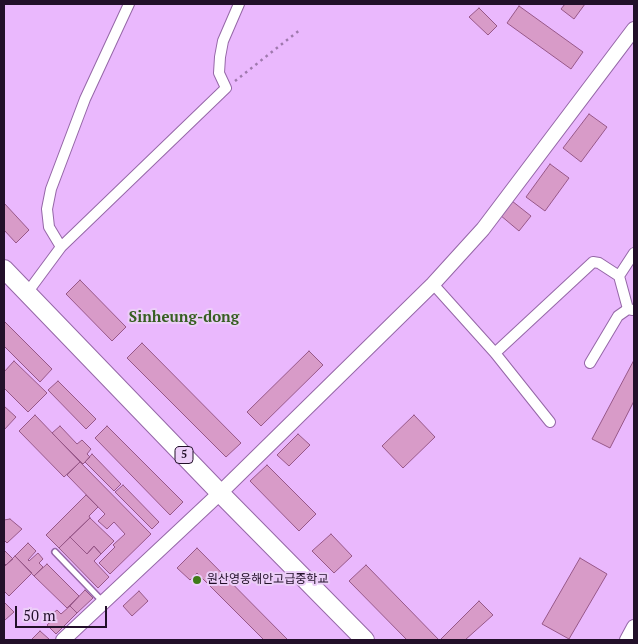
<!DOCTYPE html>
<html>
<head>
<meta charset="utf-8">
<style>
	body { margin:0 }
	#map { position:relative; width:638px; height:644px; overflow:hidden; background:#eab8fd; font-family:"PT Serif",serif }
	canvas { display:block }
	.frame { position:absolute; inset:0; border:5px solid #221029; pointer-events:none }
	.scale { position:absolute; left:15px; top:606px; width:92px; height:22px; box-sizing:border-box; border:2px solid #221029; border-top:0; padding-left:6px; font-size:15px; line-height:18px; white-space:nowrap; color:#221029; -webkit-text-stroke:4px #eccef8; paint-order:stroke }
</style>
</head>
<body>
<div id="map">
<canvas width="638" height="644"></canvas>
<div class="frame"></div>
<div class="scale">50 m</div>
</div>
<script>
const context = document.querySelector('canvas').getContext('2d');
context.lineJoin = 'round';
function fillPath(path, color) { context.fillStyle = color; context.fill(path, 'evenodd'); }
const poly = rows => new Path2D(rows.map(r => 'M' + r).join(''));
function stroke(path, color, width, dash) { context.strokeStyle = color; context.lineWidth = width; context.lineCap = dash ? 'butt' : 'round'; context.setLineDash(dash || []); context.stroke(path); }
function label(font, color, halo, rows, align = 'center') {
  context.font = font + ' "PT Serif","Noto Sans KR",serif'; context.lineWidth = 4; context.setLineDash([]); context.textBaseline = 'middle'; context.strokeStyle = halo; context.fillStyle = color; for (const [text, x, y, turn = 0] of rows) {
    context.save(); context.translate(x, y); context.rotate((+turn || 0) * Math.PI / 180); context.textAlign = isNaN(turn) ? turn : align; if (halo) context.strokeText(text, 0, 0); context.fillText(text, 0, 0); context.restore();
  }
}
const building = poly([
	[565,4,585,4,574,19,561,9,565,4],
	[519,6,583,52,571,69,507,23,519,6],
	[479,8,497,26,488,35,469,17,479,8],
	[589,114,607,127,581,162,563,148,589,114],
	[550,164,569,178,545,211,526,197,550,164],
	[512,201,531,216,519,231,500,215,512,201],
	[4,203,29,230,16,243,4,230,4,203],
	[80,280,126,327,112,341,66,294,80,280],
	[4,321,52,369,40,382,4,346,4,321],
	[142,343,241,443,226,457,127,358,142,343],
	[309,351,323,365,261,426,247,412,309,351],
	[634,360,634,401,610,448,592,439,634,360],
	[14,361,47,393,28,412,4,388,4,372,14,361],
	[58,381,96,419,86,429,48,390,58,381],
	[4,406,16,417,4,430,4,406],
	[35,415,80,462,64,477,19,431,35,415],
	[414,415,435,437,403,468,382,446,414,415],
	[60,426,77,444,82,440,91,449,87,454,90,457,83,464,52,433,60,426],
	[107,426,183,502,170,515,95,438,107,426],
	[298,434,310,445,289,466,277,455,298,434],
	[92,454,121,484,114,491,85,462,92,454],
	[80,462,151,534,110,574,99,563,115,547,113,545,125,534,114,522,107,529,98,521,105,514,67,475,80,462],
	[267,465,316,514,299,531,250,481,267,465],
	[123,485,159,522,152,529,115,492,123,485],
	[86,495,98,507,89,516,90,518,59,548,46,535,86,495],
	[90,518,114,541,101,554,94,546,87,554,70,537,90,518],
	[10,519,22,529,7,543,4,540,4,520,10,519],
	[331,534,352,556,334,573,312,551,331,534],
	[70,537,87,554,94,546,101,554,94,561,109,577,98,588,59,548,70,537],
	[28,543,36,551,28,560,29,561,38,553,43,559,39,563,43,567,34,576,15,556,28,543],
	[197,548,288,640,264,640,197,573,190,580,177,568,197,548],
	[4,550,13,559,6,565,4,563,4,550],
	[15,556,32,573,9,596,4,591,4,567,15,556],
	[580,558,607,574,569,639,542,624,580,558],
	[47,564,79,596,67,608,34,576,47,564],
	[366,565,439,640,440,640,407,640,349,581,366,565],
	[85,590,93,598,77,613,70,606,85,590],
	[139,591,148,601,132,616,123,606,139,591],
	[479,601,493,615,465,640,440,640,479,601],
	[4,602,14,612,5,620,4,619,4,602],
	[70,606,77,613,56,634,47,625,55,618,52,614,57,610,61,614,70,606],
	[40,631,49,639,47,640,31,640,40,631]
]);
fillPath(building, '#d89bc8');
stroke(building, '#975788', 1);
const lane = poly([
	[55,552,103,602]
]);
const street = poly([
	[61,247,49,227,47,209,51,189,85,99,129,4],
	[619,276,634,253],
	[433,284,495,353,550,422],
	[27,293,61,247,226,88,219,73,220,57,223,41,239,4],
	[495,353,593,262,599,263,619,276,628,309],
	[590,363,618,316,628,309,633,310]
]);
const secondary = poly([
	[63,640,220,493,433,284,483,229,634,29],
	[627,640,634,627]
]);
const highway = poly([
	[4,269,220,493,365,640]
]);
stroke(lane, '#9567a7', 8);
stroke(street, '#9567a7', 12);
stroke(secondary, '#9567a7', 16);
stroke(highway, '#9567a7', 20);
stroke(poly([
	[235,81,301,29]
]), '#9f79ad', 2.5, [2.5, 4]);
stroke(lane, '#fff', 5);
stroke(street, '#fff', 10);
stroke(secondary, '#fff', 14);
stroke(highway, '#fff', 18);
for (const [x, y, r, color] of [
	[197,580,5,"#3e7b17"]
]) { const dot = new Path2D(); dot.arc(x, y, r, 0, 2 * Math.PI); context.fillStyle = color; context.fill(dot); stroke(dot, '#eccef8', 2); }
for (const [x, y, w] of [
	[184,455,18]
]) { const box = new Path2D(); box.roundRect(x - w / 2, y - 8.5, w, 17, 4); context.fillStyle = '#eccef8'; context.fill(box); stroke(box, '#221029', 1); }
label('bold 11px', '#221029', null, [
	["5",184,455]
]);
label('12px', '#221029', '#eccef8', [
	["원산영웅해안고급중학교",207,580]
], 'left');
label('bold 15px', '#375e22', '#eccef8', [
	["Sinheung-dong",184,318]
]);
</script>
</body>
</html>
